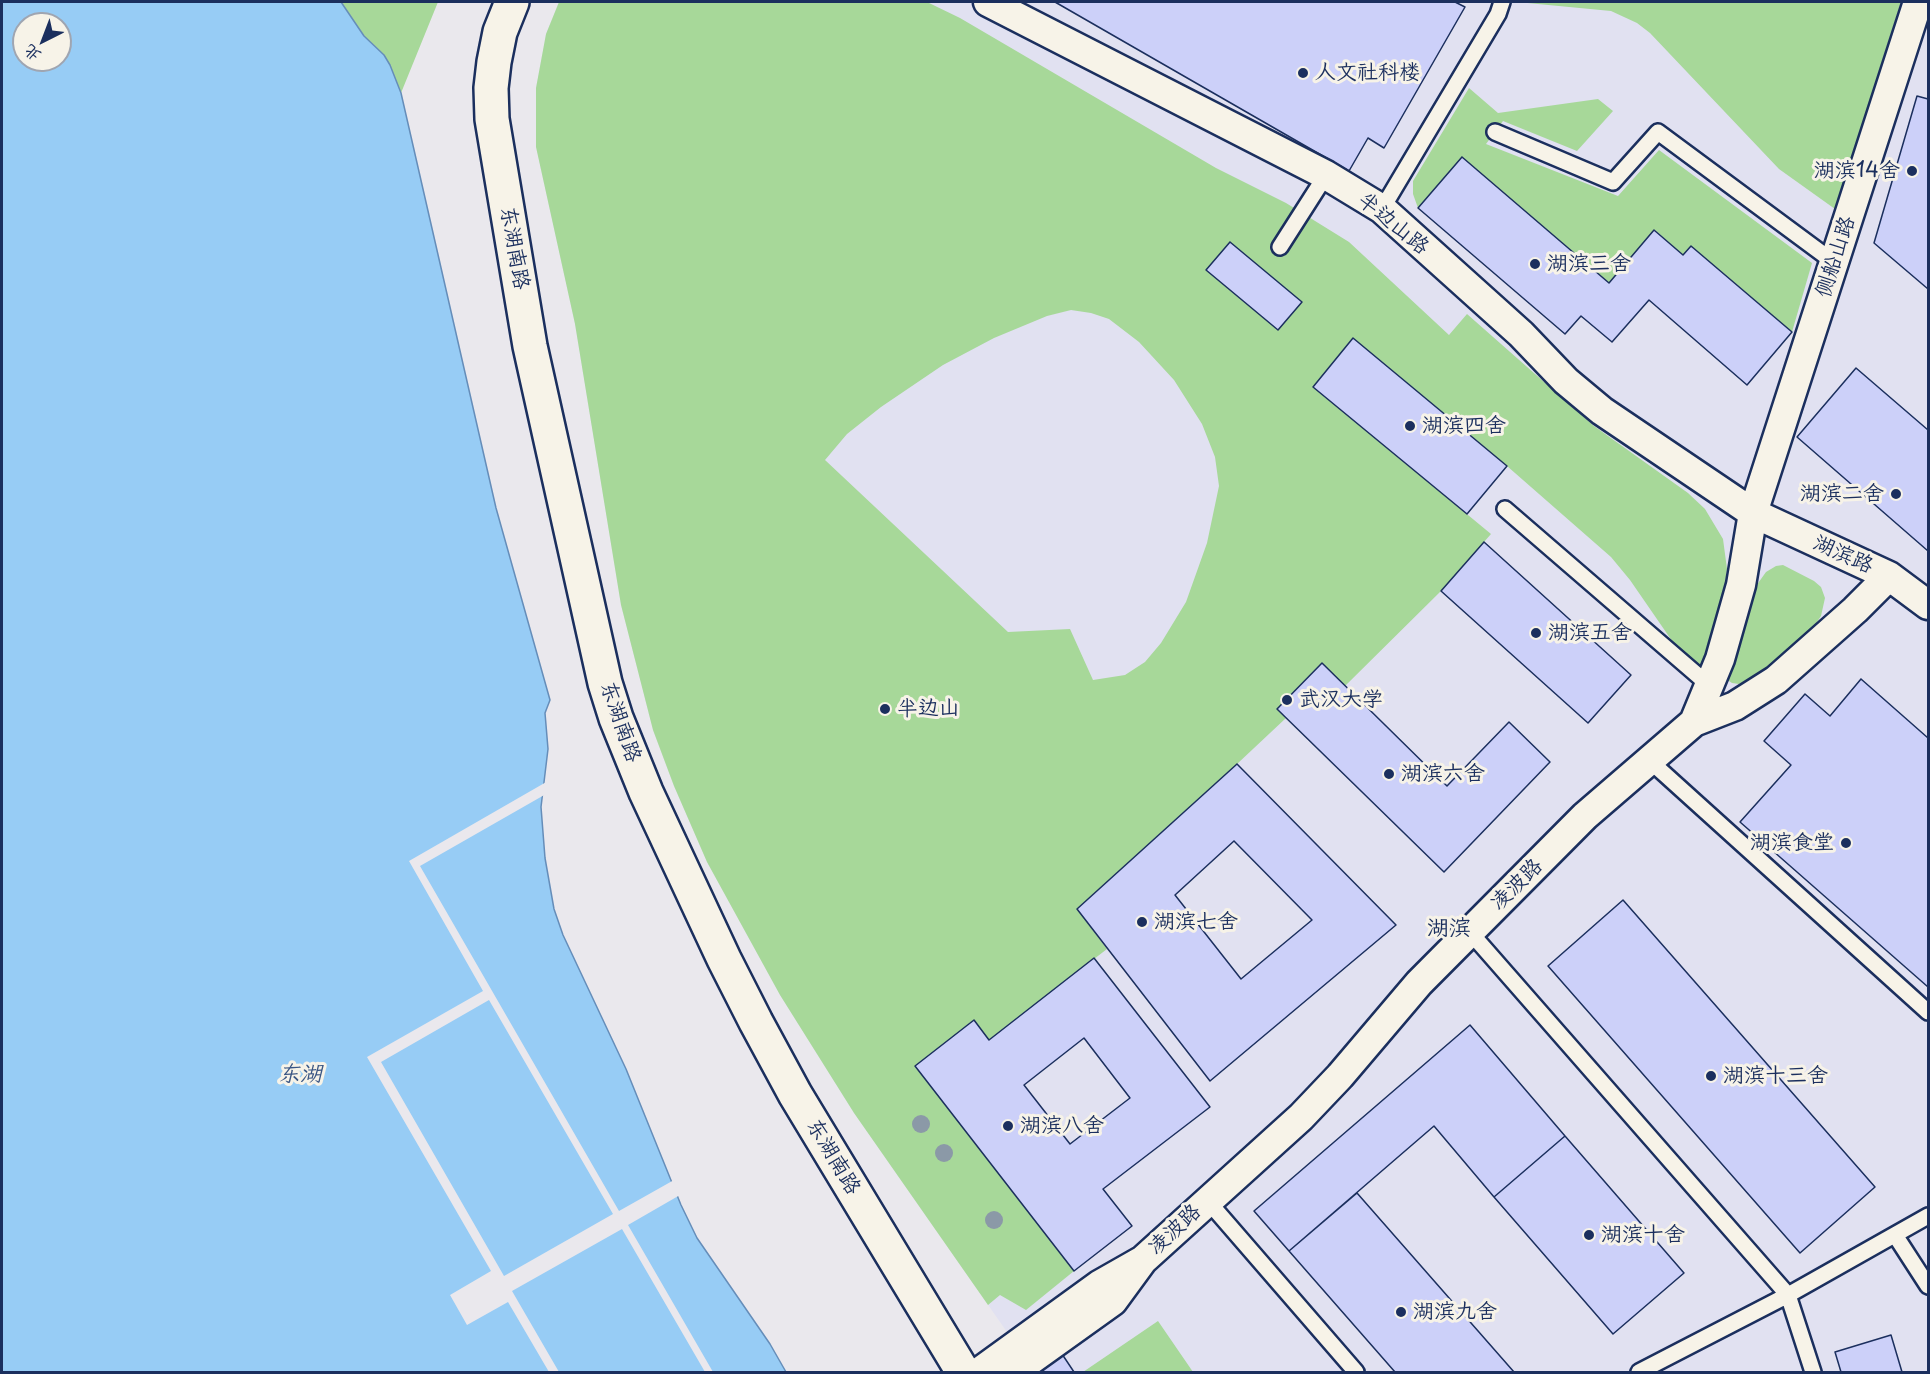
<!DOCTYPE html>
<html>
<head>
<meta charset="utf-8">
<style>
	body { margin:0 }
	#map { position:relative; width:1930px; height:1374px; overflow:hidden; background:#eae8ed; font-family:"Playpen Sans","LXGW WenKai TC",sans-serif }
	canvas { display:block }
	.frame { position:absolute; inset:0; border:3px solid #1b2f5e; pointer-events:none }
	.north { position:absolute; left:12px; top:12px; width:60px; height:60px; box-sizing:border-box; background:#f7f3e8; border:2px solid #9fa5b1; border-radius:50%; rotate:222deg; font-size:16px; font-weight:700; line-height:24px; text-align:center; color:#1b2f5e }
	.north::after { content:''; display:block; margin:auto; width:21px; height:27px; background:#1b2f5e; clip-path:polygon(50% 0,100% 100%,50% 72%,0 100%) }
</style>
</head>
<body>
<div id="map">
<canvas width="1930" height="1374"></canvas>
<div class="frame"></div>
<div class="north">北</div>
</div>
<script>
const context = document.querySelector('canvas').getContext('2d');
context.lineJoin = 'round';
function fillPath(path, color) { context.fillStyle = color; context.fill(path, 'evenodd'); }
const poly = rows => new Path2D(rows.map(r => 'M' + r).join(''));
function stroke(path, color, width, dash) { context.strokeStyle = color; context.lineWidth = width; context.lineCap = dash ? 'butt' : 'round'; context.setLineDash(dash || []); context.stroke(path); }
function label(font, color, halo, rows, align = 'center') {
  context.font = font + ' "Playpen Sans","LXGW WenKai TC",sans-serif'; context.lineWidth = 6; context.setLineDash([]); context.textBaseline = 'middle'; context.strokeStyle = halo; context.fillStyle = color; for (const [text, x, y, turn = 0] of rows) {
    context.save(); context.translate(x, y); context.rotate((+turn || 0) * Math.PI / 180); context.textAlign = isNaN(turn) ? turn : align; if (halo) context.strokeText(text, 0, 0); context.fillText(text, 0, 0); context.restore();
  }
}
fillPath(poly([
	[559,2,1928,2,1928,1372,1035,1372,854,1113,780,995,707,862,674,786,653,730,621,605,575,324,536,147,536,88,546,34]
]), '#e1e1f1');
fillPath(poly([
	[341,2,438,2,401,93,384,55,364,36],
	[559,2,927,2,960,18,1216,168,1286,203,1349,242,1449,335,1467,314,1594,426,1688,493,1705,509,1723,539,1727,569,1721,613,1703,665,1698,665,1692,663,1679,651,1630,580,1611,557,1507,466,1354,339,1313,387,1491,534,1441,591,1345,686,1322,663,1277,709,1286,718,1237,764,1077,909,1107,949,989,1040,974,1021,915,1066,1074,1271,1026,1310,1000,1295,988,1305,854,1113,780,995,707,862,674,786,653,730,621,605,575,324,536,147,536,88,546,34],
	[1071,310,1091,313,1109,319,1139,342,1174,380,1202,424,1215,457,1219,486,1207,543,1186,602,1161,643,1145,662,1125,675,1093,680,1070,629,1008,632,825,460,847,434,881,407,943,365,994,338,1047,316],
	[1517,2,1901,2,1835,209,1779,169,1650,33,1637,23,1611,11],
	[1469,88,1498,113,1598,99,1613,111,1577,151,1503,121,1486,144,1618,196,1659,150,1812,263,1792,332,1691,246,1683,255,1655,230,1609,283,1462,157,1418,208,1413,194,1413,181],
	[1783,565,1814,581,1821,587,1825,598,1821,616,1809,634,1790,654,1751,680,1739,684,1732,683,1729,681,1728,671,1756,586,1766,572,1776,566],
	[1158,1321,1193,1372,1083,1372]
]), '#a7d899');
const water = poly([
	[2,2,341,2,364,36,384,55,390,65,401,93,496,508,550,700,545,713,548,749,541,807,545,858,554,909,563,935,626,1069,681,1205,697,1238,770,1344,786,1372,2,1372,2,2],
	[24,24,60,24,60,60,24,60,24,24]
]);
fillPath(water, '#97ccf5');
stroke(water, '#658db9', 1.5);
fillPath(poly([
	[548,781,546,794,420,866,619,1211,674,1180,680,1195,628,1225,713,1372,705,1372,622,1229,512,1291,559,1372,549,1372,508,1302,467,1325,450,1295,491,1271,367,1057,483,991,409,861],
	[489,1000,613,1214,504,1276,381,1062]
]), '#eae8ed');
const building = poly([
	[1055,2,1455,2,1465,7,1384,148,1368,138,1349,171,1055,2],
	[1917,96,1928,99,1928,289,1874,243,1917,96],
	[1462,157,1609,283,1654,230,1683,255,1691,246,1792,332,1747,385,1649,300,1612,342,1581,316,1565,334,1418,208,1462,157],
	[1230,242,1302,302,1278,330,1206,270,1230,242],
	[1353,338,1507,466,1467,514,1313,387,1353,338],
	[1856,368,1928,430,1928,551,1797,437,1856,368],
	[1484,542,1631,675,1588,723,1441,591,1484,542],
	[1322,663,1447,786,1509,722,1550,762,1444,872,1277,709,1322,663],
	[1861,679,1928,738,1928,987,1740,822,1791,765,1764,741,1805,694,1830,716,1861,679],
	[1237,764,1396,925,1210,1081,1077,909,1237,764],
	[1234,841,1312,920,1241,979,1175,895,1234,841],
	[1623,900,1875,1187,1800,1253,1548,966,1623,900],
	[1094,958,1210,1107,1103,1189,1132,1226,1074,1271,915,1066,974,1020,989,1040,1094,958],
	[1084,1038,1130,1098,1070,1144,1024,1085,1084,1038],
	[1470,1025,1565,1136,1494,1197,1434,1126,1289,1251,1254,1211,1470,1025],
	[1565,1136,1684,1273,1613,1334,1494,1197,1565,1136],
	[1357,1193,1514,1372,1395,1372,1289,1251,1357,1193],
	[1891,1335,1902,1372,1841,1372,1835,1352,1891,1335],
	[1060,1351,1074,1372,1035,1372,1060,1351]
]);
fillPath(building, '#ccd0f9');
stroke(building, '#1b2f5e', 1.5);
const service = poly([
	[1495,132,1613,182,1658,132,1835,263],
	[1382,209,1498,14,1502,2],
	[1280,247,1326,175],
	[1505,509,1710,686],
	[1649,760,1928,1012],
	[1470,932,1788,1295,1813,1372],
	[1207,1200,1356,1372],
	[1895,1235,1928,1286],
	[1639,1372,1788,1295,1928,1216]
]);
const minor = poly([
	[988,2,1326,175,1382,209,1521,334,1566,381,1602,411,1753,513,1889,576,1928,605],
	[1694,722,1735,706,1776,680,1855,610,1889,576],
	[1143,1260,1301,1117,1340,1076,1419,983,1585,816,1694,722,1720,659,1741,585,1753,513,1918,2],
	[979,1372,1099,1285,1143,1260,1113,1301,1014,1372]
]);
const tertiary = poly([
	[512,2,500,32,494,62,491,88,492,119,530,346,605,683,616,718,646,792,724,959,756,1022,795,1094,963,1372]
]);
stroke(service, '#1b2f5e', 20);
stroke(minor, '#1b2f5e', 33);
stroke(tertiary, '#1b2f5e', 38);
stroke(service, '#f7f3e8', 15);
stroke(minor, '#f7f3e8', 28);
stroke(tertiary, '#f7f3e8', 33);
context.fillStyle = '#8b99a7';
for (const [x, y] of [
	[921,1124],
	[944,1153],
	[994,1220]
]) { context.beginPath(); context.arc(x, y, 9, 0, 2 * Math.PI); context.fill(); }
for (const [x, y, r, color] of [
	[1303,73,6,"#1b2f5e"],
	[1912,171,6,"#1b2f5e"],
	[1535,264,6,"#1b2f5e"],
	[1410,426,6,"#1b2f5e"],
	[1896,494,6,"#1b2f5e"],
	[1536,633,6,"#1b2f5e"],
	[1287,700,6,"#1b2f5e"],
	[885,709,6,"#1b2f5e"],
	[1389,774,6,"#1b2f5e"],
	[1846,843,6,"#1b2f5e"],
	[1142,922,6,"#1b2f5e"],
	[1711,1076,6,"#1b2f5e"],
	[1008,1126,6,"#1b2f5e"],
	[1589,1235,6,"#1b2f5e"],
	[1401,1312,6,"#1b2f5e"]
]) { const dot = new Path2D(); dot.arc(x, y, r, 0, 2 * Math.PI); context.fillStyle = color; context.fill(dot); stroke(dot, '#f7f3e8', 2); }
label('21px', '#1b2f5e', '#f7f3e8', [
	["人文社科楼",1315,73],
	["湖滨14舍",1900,171,"right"],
	["湖滨三舍",1547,264],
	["湖滨四舍",1422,426],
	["湖滨二舍",1884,494,"right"],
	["湖滨五舍",1548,633],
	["武汉大学",1299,700],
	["半边山",897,709],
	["湖滨六舍",1401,774],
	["湖滨食堂",1834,843,"right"],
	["湖滨七舍",1154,922],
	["湖滨十三舍",1723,1076],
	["湖滨八舍",1020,1126],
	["湖滨十舍",1601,1235],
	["湖滨九舍",1413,1312]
], 'left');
label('21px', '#1b2f5e', '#f7f3e8', [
	["半边山路",1393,224,39],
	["东湖南路",514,248,80],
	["侧船山路",1836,257,-72],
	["湖滨路",1843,555,24],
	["东湖南路",620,722,71],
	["凌波路",1517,885,-45],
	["东湖南路",833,1157,59],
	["凌波路",1175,1230,-43]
]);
label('22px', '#1b2f5e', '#f7f3e8', [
	["湖滨",1449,929]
]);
label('italic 22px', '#3a5684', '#f7f3e8', [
	["东湖",300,1075]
]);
</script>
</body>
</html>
